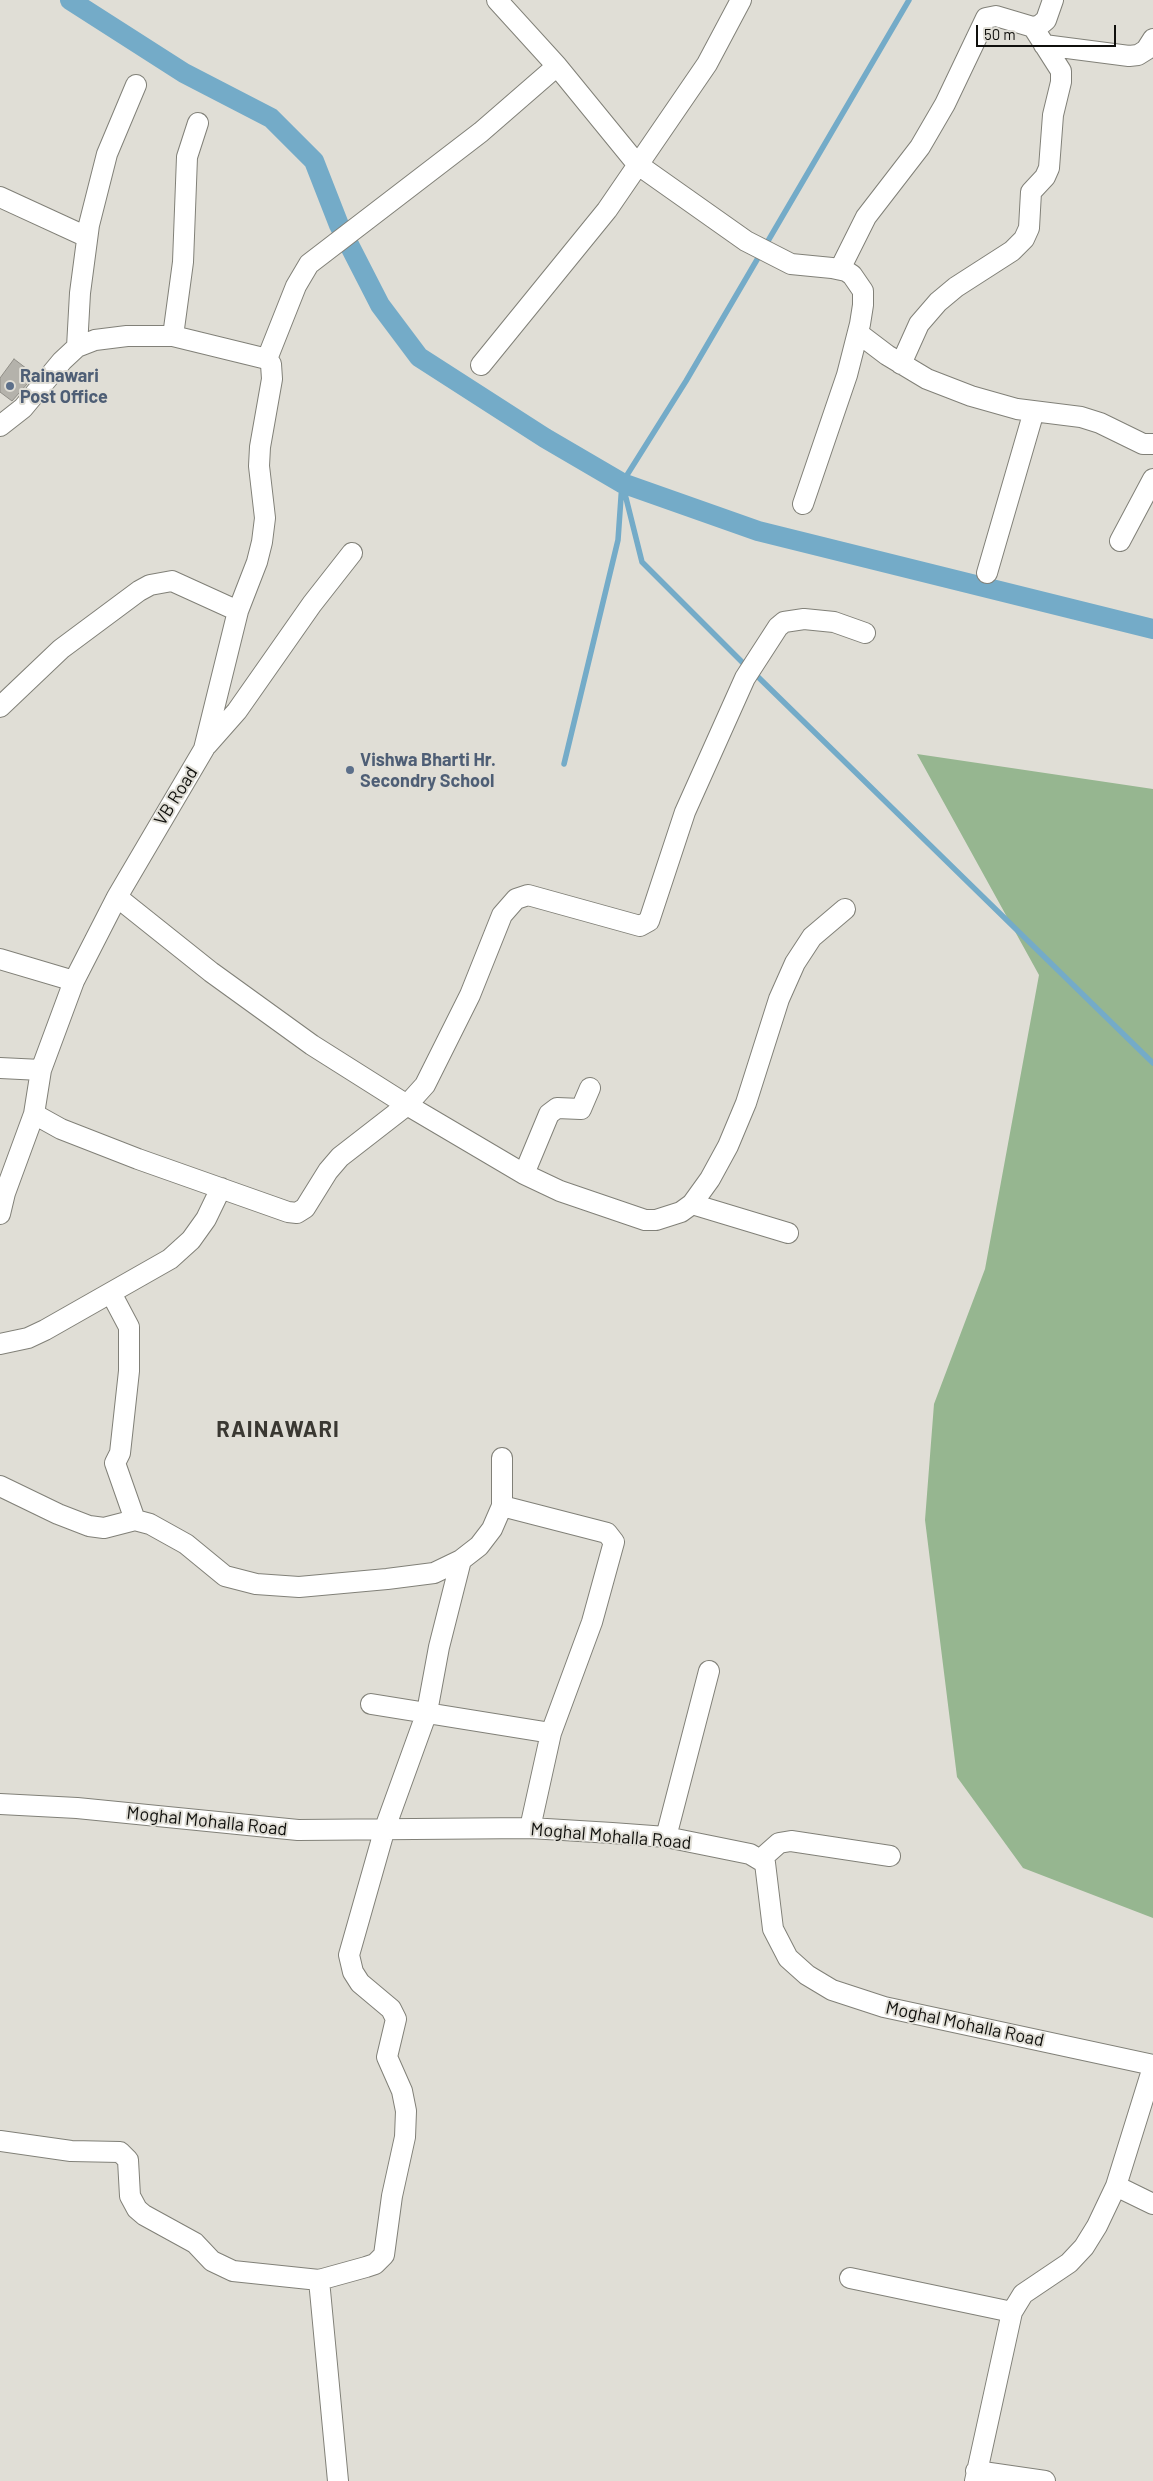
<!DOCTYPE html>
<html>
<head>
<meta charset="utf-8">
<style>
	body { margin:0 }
	#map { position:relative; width:1153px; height:2481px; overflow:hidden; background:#e0ded6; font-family:Barlow,sans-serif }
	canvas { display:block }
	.scale { position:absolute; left:976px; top:25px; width:140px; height:22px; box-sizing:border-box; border:2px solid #10100d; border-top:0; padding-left:6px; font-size:15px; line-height:18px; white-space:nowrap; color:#10100d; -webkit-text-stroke:4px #e0ded6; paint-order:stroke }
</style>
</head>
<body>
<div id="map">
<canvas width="1153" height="2481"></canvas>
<div class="scale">50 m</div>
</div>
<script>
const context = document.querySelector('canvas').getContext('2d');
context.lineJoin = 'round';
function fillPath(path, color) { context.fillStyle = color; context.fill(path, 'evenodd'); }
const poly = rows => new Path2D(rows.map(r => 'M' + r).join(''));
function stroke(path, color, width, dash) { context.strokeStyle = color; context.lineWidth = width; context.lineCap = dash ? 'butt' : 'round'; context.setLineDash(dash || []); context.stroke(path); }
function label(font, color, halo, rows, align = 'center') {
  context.font = font + ' Barlow,sans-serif'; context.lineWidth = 4; context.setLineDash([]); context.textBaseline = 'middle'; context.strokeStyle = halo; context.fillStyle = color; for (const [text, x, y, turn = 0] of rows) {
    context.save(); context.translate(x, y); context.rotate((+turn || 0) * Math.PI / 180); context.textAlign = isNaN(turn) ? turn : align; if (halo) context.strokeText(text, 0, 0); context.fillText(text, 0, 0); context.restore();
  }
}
fillPath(poly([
	[917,754,1153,789,1153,1918,1023,1868,957,1777,925,1520,934,1404,985,1269,1039,975]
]), '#96b690');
stroke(poly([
	[624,490,642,562,747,667],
	[754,673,1153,1063],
	[564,764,618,540,622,483,686,381,909,0]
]), '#74abc8', 5.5);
stroke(poly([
	[70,0,184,73,271,118,314,161,339,225,380,305,419,357,545,438,622,483,758,531,1153,629]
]), '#74abc8', 20);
const building = poly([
	[14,359,35,375,12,401,0,392,0,378,14,359]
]);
fillPath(building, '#b4b2ab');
stroke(building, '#908e87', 1);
const minor = poly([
	[497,0,557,66,637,164,746,241,791,264,832,268,846,271,852,275,863,291,863,305,860,324,847,375,803,504],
	[1044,45,1129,56,1138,55,1146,50,1153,39],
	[0,197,87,237],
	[840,269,866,217,920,147,945,104,986,18,996,16,1033,27,1040,25,1046,20,1053,0],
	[858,333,887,355,927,379,971,396,1017,409,1081,417,1100,423,1143,444,1153,444],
	[173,336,183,262,187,157,198,123],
	[77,347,80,293,89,225,107,154,136,85],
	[267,359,296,286,309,264,481,132,557,66],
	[901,364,919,324,938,302,956,287,1012,251,1024,239,1029,228,1031,192,1045,177,1049,168,1053,115,1061,82,1061,71,1033,27],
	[481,365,607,210,707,64,741,0],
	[0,426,23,408,62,361,77,347,95,340,127,336,173,336,267,359],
	[1120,541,1153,479],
	[987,573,1034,411],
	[0,707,61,649,139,591,150,585,172,581,238,611],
	[207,745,237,711,312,604,352,553],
	[117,897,211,972,312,1045,407,1105,524,1174,560,1191,645,1220,656,1220,681,1212,692,1204,710,1179,728,1146,746,1103,779,999,795,963,812,937,845,909],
	[0,959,74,981],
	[0,1068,41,1070],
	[34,1114,61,1129,138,1159,288,1212,297,1213,305,1208,328,1171,340,1157,407,1105,425,1085,470,995,502,915,516,899,528,895,640,926,649,921,685,812,745,678,778,627,784,622,804,619,834,622,865,633],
	[524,1174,549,1114,557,1108,581,1109,590,1088],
	[692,1204,788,1233],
	[0,1214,5,1193,34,1114,41,1070,74,981,117,897,204,749,238,611,257,562,262,542,265,518,259,466,260,447,272,379,271,364,267,359],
	[111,1293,129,1327,129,1371,120,1453,115,1463,135,1520],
	[0,1344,28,1338,45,1330,170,1259,191,1240,206,1219,221,1188],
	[0,1486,58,1514,89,1526,104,1528,135,1520,150,1524,186,1544,225,1576,256,1584,299,1587,387,1579,434,1573,461,1560],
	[502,1506,607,1533,614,1542,592,1622,551,1733,530,1828],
	[371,1704,551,1733],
	[0,1804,77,1808,298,1830,530,1828,612,1833,666,1837,750,1854,765,1863,773,1929,788,1958,807,1975,832,1990,884,2007,1153,2065],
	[666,1837,709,1671],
	[761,1859,779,1843,791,1841,890,1856],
	[0,2141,71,2151,120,2152,128,2160,130,2196,137,2209,144,2215,195,2243,212,2261,233,2271,319,2280,366,2267,375,2264,384,2255,392,2196,405,2137,406,2111,402,2091,387,2057,396,2019,391,2009,360,1983,353,1972,349,1955,385,1828,427,1712,439,1647,461,1560,479,1546,492,1529,502,1506,502,1458],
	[1116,2186,1153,2204],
	[850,2278,1012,2312],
	[319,2280,338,2481],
	[976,2471,1045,2481],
	[975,2481,1012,2312,1023,2294,1069,2263,1084,2247,1097,2226,1116,2186,1153,2067]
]);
stroke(minor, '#818078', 22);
stroke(minor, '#fff', 20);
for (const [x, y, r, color] of [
	[10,386,5,"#5c6f8a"],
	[350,770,5,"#5c6f8a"]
]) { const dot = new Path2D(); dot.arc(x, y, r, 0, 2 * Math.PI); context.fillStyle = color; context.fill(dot); stroke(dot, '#e0ded6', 2); }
label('bold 18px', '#4e5e75', '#e0ded6', [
	["Rainawari",20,376],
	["Post Office",20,397],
	["Vishwa Bharti Hr.",360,760],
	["Secondry School",360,781]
], 'left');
label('18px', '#10100d', '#e0ded6', [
	["VB Road",176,796,-58],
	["Moghal Mohalla Road",207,1821,6],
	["Moghal Mohalla Road",611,1836,5],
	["Moghal Mohalla Road",965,2024,12]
]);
context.letterSpacing = '1px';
label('bold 22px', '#3a3832', '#e0ded6', [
	["RAINAWARI",278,1430]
]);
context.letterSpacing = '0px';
</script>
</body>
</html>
